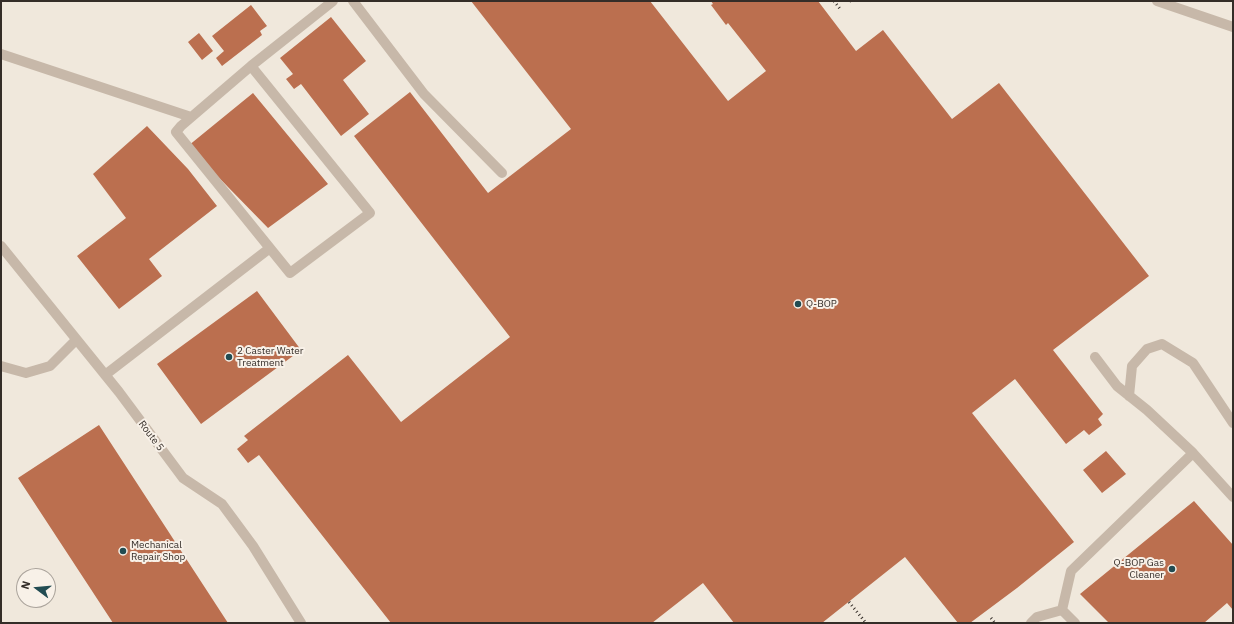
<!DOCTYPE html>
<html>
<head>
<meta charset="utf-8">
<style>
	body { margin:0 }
	#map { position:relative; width:1234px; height:624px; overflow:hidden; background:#f0e8dc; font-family:"IBM Plex Sans",sans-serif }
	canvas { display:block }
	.frame { position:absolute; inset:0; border:2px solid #342d28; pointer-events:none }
	.north { position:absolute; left:16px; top:568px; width:40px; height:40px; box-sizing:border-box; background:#f8f1e8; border:1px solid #aaa39b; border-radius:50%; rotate:286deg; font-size:11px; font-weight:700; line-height:16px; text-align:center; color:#342d28 }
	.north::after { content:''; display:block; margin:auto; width:14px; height:18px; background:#224c52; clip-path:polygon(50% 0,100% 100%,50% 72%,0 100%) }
</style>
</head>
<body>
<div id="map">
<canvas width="1234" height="624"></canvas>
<div class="frame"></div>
<div class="north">N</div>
</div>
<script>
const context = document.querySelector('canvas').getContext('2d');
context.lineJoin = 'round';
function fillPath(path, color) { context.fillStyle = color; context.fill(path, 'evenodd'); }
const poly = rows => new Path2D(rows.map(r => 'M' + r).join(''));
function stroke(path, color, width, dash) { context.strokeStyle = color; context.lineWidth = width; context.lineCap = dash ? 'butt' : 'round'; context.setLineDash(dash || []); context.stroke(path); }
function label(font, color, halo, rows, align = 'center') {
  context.font = font + ' "IBM Plex Sans",sans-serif'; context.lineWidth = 4; context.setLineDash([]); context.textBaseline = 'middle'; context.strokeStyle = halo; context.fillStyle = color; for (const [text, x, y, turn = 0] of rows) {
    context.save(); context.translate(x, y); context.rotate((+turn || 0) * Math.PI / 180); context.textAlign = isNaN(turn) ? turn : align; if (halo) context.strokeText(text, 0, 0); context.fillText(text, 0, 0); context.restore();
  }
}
fillPath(poly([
	[471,1,650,1,728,101,766,71,728,23,726,25,711,5,713,4,711,1,818,1,856,51,883,30,952,119,999,83,1149,276,1053,350,1103,414,1098,419,1102,425,1089,435,1084,430,1066,444,1015,379,972,413,1074,542,1017,588,970,623,958,623,905,557,822,623,734,623,703,583,652,623,391,623,259,455,248,463,237,449,248,440,244,436,348,355,401,422,510,337,354,136,410,92,488,193,571,129],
	[251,5,267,26,260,31,262,35,222,66,216,58,224,51,212,36],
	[331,17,366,61,343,80,369,114,341,136,301,84,294,89,286,79,293,74,280,58],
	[199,33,213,51,202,60,188,42],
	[253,93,328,184,268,228,188,146],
	[147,126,188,169,217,206,149,259,162,276,119,309,77,256,126,218,93,174],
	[257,291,301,350,201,424,157,364],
	[99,425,228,623,113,623,18,478],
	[1106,451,1126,474,1102,493,1083,470],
	[1194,501,1233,545,1233,610,1227,603,1204,623,1109,623,1080,594]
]), '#bb6f4f');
stroke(poly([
	[353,1,424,94,502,173],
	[1157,1,1233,27],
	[1,54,191,117],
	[251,66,370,213,290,273,176,132,181,126,251,66,333,1],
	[1,246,119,392,183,478,222,504,253,546,301,623],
	[1095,357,1117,386,1147,410,1193,453,1233,497],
	[1,366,26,373,50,366,76,340],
	[105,375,270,248],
	[1129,396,1132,366,1147,349,1162,344,1193,363,1233,423],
	[1062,610,1071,571,1193,453],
	[1031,623,1037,617,1062,610,1075,623]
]), '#c7b8a9', 10);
stroke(poly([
	[834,1,841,10],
	[851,1,852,3],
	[849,602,866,623],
	[991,618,995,623]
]), '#342d28', 3, [1, 3]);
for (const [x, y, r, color] of [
	[798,304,4,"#224c52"],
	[229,357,4,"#224c52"],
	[123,551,4,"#224c52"],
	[1172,569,4,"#224c52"]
]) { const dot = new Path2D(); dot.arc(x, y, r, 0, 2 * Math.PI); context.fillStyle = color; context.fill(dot); stroke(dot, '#f8f1e8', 1.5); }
label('10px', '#342d28', '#f8f1e8', [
	["Q-BOP",806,304],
	["2 Caster Water",237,351],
	["Treatment",237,363],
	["Mechanical",131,545],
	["Repair Shop",131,557],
	["Q-BOP Gas",1164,563,"right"],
	["Cleaner",1164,575,"right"]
], 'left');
label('10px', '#342d28', '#f8f1e8', [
	["Route 5",151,436,53]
]);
</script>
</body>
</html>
